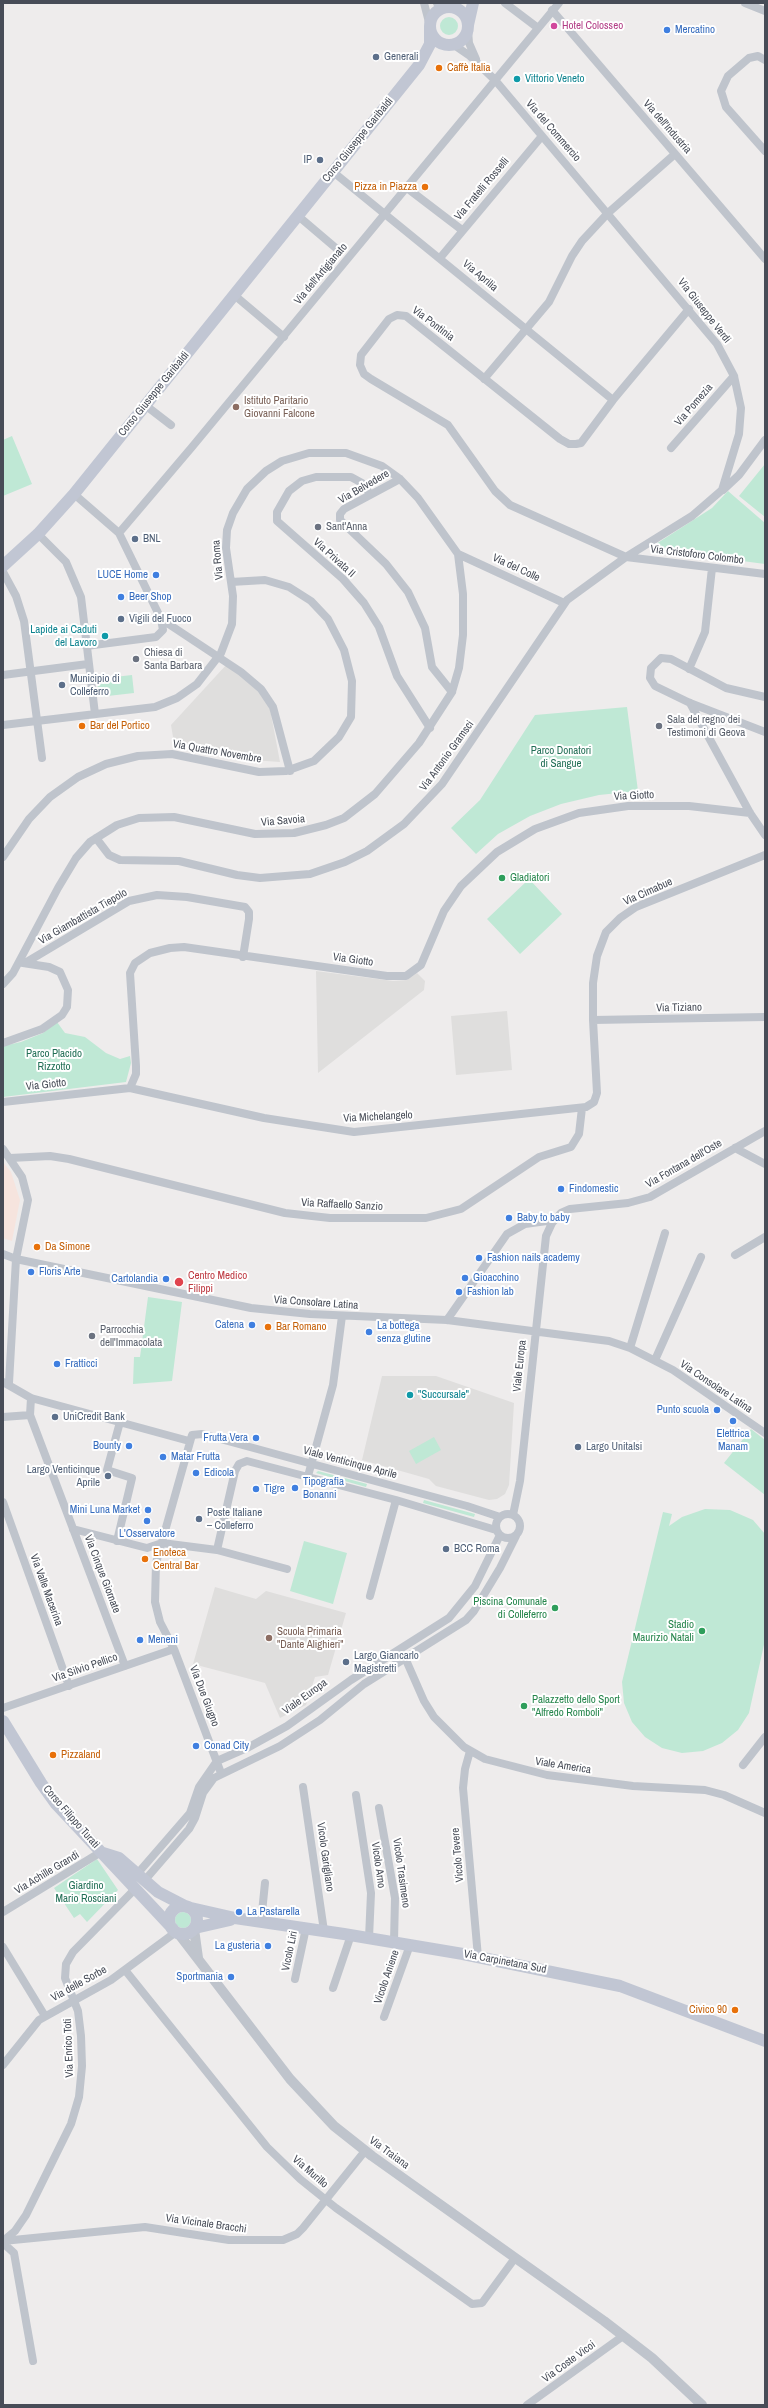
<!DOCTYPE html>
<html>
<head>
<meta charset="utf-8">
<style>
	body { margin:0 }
	#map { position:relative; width:768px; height:2408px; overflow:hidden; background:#eeecec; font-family:"Archivo Narrow",sans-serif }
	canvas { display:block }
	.frame { position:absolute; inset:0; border:4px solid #474c57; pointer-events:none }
</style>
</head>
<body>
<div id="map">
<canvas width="768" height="2408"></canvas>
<div class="frame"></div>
</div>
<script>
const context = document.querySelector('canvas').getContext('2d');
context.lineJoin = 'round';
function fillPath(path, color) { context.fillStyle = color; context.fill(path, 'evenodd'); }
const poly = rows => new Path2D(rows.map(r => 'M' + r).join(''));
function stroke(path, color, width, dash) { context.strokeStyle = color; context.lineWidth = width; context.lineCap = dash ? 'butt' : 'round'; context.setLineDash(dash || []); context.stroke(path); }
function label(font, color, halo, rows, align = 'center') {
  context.font = font + ' "Archivo Narrow",sans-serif'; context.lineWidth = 4; context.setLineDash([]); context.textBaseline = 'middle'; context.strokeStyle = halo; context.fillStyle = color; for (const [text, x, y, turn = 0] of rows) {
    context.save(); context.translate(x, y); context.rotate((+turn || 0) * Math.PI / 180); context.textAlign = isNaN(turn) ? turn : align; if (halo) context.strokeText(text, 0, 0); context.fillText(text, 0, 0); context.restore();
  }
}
fillPath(poly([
	[227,664,258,691,270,709,280,762,252,760,174,743,171,725],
	[316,971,393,981,407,980,417,973,425,981,424,990,318,1073],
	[507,1011,512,1070,456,1075,451,1016],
	[382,1376,436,1376,514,1403,509,1485,505,1494,497,1499,489,1500,436,1486,429,1479,362,1460],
	[215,1587,256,1599,266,1591,346,1613,328,1675,315,1677,306,1705,280,1718,265,1683,193,1664]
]), '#dfdedd');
fillPath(poly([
	[3,1162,11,1172,20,1200,12,1241,3,1238]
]), '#f6e4de');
fillPath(poly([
	'440 26a9 9 0 1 1 18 0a9 9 0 1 1-18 0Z',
	[12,436,32,484,3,496,3,440],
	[765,464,765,517,739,496],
	[728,491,765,523,765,564,659,550,656,544,712,508],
	[132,675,134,693,99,697,97,679],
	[627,707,638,791,599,795,561,804,530,816,498,834,476,854,451,828,480,800,535,715],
	[529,879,562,914,520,954,487,919],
	[57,1022,65,1033,85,1037,106,1053,120,1059,130,1056,131,1063,126,1082,3,1097,3,1046,21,1042,43,1033],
	[148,1297,182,1302,172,1381,133,1384,134,1357,140,1357],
	[751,1429,765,1440,765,1495,724,1463],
	[434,1437,441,1450,416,1464,409,1451],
	[318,1471,367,1484,366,1487,316,1473],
	[424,1500,475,1514,474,1517,423,1503],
	[705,1509,730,1510,753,1520,765,1534,765,1640,749,1713,738,1730,722,1743,703,1751,682,1753,662,1748,645,1737,632,1722,624,1703,622,1682,663,1512,672,1514,669,1526,682,1517],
	[304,1541,347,1553,333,1604,290,1591],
	[97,1859,118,1890,87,1922,80,1914,74,1918,54,1888],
	'175 1920a8 8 0 1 1 16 0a8 8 0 1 1-16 0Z'
]), '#bfe8d5');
stroke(poly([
	[424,3,430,26],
	[437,3,446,7],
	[505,3,538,28],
	[745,3,765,11],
	[552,10,765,259],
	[468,30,469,43,476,59],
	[765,60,758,56,749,58,728,76,721,91,726,107,765,151],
	[332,171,613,400],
	[407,188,462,230],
	[297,215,337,249],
	[440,258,542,136],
	[233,294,284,337],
	[689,309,613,400,581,443,576,444,569,444,560,439,406,316,397,315,389,319,361,355,360,365,364,374,371,379,448,425,495,491,510,505,626,557,765,574],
	[484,379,549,302,572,256,582,241,608,213,675,154],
	[145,405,171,425],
	[671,448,734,376],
	[400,479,344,509,340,514,340,520,386,564,408,592,425,628,432,667,452,692],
	[723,490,739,475,765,440],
	[74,494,119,533,161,619,241,672,261,689,273,707,290,771],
	[370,494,362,483,351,477,316,477,302,481,289,491,277,512,277,521,343,579,364,603,379,627,397,676,430,728],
	[119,533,192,447,559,3],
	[38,534,66,562,81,597,95,714],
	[3,572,16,596,24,621,42,758],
	[86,646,156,637,163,630,161,619],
	[689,669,705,632,712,568],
	[3,675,88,664],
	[765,697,726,688,671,659,661,658,651,668,650,678,655,686,690,703,765,732],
	[690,703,750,813,765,835],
	[3,725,155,707,177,698,197,684,221,653,232,624,233,596,226,548,227,530,233,513,247,489,266,471,282,461,309,453,346,453,382,466,400,479,418,498,458,554,564,603],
	[96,838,109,855,120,860,179,861,237,875,260,878,310,874,345,862,367,851,404,824,442,784,567,600,626,557,692,516,722,490,739,434,741,408,734,376,717,344,495,80,470,56,454,45],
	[3,857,29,819,50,797,78,777,106,764,138,756,172,754,259,772,286,771,314,761,339,737,351,717,352,681,344,650,328,619,311,601,289,587,265,580,231,582],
	[25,963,129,901,157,895,187,897,245,907,249,912,249,919,243,957],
	[3,984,13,973,58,888,76,858,90,842,117,825,139,818,174,817,255,834,294,833,326,825,344,818,375,794,419,743,452,692,459,668,463,635,463,594,458,554],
	[593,1020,765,1017],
	[3,1043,42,1029,62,1015,67,1007,68,990,60,972,49,967,23,963],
	[130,1088,136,1074,136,1066,130,973,135,963,150,953,170,948,184,947,387,976,406,976,421,965,444,911,461,886,497,852,535,829,579,813,628,806,689,806,750,813],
	[3,1102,130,1088,264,1118,354,1132,586,1107,594,1102,597,1093,593,1020,593,983,597,956,606,932,620,918,636,907,765,855],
	[735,1148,765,1164],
	[3,1149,22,1177,28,1200,16,1259,9,1383],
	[10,1158,50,1156,69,1159,285,1213,330,1218,426,1218,461,1209,539,1157,571,1147,579,1134,582,1108],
	[3,1254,16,1259,251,1308,310,1314,447,1320,609,1341,630,1348,673,1370,765,1433],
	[735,1255,765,1237],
	[447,1320,507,1234,525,1224,554,1220],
	[630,1348,665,1233],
	[655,1360,701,1257],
	[3,1382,31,1398,189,1441],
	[31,1398,30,1415,125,1666],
	[3,1417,30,1415],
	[308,1476,333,1385,342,1316],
	[3,1502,69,1686],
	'496 1526a12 12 0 1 1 24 0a12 12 0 1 1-24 0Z',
	[513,1515,520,1481,546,1236,552,1223,561,1213,570,1209,628,1203,650,1197,765,1131],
	[73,1529,147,1548,162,1543,217,1550,287,1569],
	[117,1541,132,1478,107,1470,120,1422],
	[217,1550,235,1471,239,1464,247,1461,396,1500,496,1530],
	[370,1596,396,1500],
	[406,1660,424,1701,434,1717,464,1747,485,1759,547,1775,633,1786,705,1790,724,1795,765,1813],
	[3,1708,174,1649],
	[470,1751,465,1769,463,1788,478,1957],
	[743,1765,765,1737],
	[221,1773,174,1649,160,1622,155,1602,156,1563,192,1435,202,1434,467,1506,500,1517],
	[303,1787,324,1931],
	[356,1795,371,1893,369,1938],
	[379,1808,395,1898,394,1942],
	[138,1873,190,1813,199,1787,217,1761,249,1747,287,1726,351,1680,449,1618,475,1586,500,1535],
	[145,1880,189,1829,195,1818,203,1793,214,1778,280,1746,320,1720,364,1684,466,1620,474,1611,500,1568,516,1536],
	[3,1912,101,1852],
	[261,1922,265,1883],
	[3,1947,45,2016],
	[125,1970,267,2147,300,2179,336,2208,472,2304,482,2303,515,2258],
	[295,1979,306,1928],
	[333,1988,351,1935],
	[384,2017,410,1945],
	[3,2065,39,2020,111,1980,176,1932],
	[3,2241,145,2227,229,2240,283,2240,297,2234,303,2228,365,2151],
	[3,2241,15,2231,26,2215,71,2124,79,2097,82,2066,81,2036,78,2011,65,1978,66,1964,73,1952,136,1888],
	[3,2243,14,2253,33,2361],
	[527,2405,623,2336]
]), '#bfc4cc', 8);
stroke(poly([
	[194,1929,198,1958],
	[178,1933,290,2079,334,2126,372,2156,604,2321,652,2358,702,2405]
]), '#bfc4cc', 10);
stroke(poly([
	'430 26a19 19 0 1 1 38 0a19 19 0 1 1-38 0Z',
	[468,25,473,3],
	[3,566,38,534,74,494,419,65,430,44,430,26],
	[3,1721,41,1783,56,1804,173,1929],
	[103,1853,119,1858,158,1892,187,1907],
	'169 1920a14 14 0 1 1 28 0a14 14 0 1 1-28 0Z',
	[191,1908,235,1918,344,1934,463,1954,620,1986,765,2041],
	[195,1928,230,1920]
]), '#c1c6d3', 12);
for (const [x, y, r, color] of [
	[554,26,4,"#d1479c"],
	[667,30,4,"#3f7fe0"],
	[376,57,4,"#5c6f8a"],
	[439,68,4,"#e8710a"],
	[517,79,4,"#0f9aa8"],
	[320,160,4,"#5c6f8a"],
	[425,187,4,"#e8710a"],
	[236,407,4,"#8d6e63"],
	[318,527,4,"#6b7280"],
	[135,539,4,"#5c6f8a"],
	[156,575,4,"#3f7fe0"],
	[121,597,4,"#3f7fe0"],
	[121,619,4,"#5c6f8a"],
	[105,636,4,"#0f9aa8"],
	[136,659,4,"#6b7280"],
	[62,685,4,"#5c6f8a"],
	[82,726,4,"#e8710a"],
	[659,726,4,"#6b7280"],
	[502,878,4,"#2e9e5b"],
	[561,1189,4,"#3f7fe0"],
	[509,1218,4,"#3f7fe0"],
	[37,1247,4,"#e8710a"],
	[479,1258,4,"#3f7fe0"],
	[31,1272,4,"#3f7fe0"],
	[465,1278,4,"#3f7fe0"],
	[166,1279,4,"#3f7fe0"],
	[179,1282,5,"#e0444e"],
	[459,1292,4,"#3f7fe0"],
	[252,1325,4,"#3f7fe0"],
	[268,1327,4,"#e8710a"],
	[369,1332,4,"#3f7fe0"],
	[92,1336,4,"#6b7280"],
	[57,1364,4,"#3f7fe0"],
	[410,1395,4,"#0f9aa8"],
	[717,1410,4,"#3f7fe0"],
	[55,1417,4,"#5c6f8a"],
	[733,1421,4,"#3f7fe0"],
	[256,1438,4,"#3f7fe0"],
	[129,1446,4,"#3f7fe0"],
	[578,1447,4,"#5c6f8a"],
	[163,1457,4,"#3f7fe0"],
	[196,1473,4,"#3f7fe0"],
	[108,1476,4,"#5c6f8a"],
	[295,1488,4,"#3f7fe0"],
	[256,1489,4,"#3f7fe0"],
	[148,1510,4,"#3f7fe0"],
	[199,1519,4,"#5c6f8a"],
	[147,1521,4,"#3f7fe0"],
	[446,1549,4,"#5c6f8a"],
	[145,1559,4,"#e8710a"],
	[555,1608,4,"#2e9e5b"],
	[702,1631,4,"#2e9e5b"],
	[269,1638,4,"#8d6e63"],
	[140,1640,4,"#3f7fe0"],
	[346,1662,4,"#5c6f8a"],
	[524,1706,4,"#2e9e5b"],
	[196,1746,4,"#3f7fe0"],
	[53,1755,4,"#e8710a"],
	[239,1912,4,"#3f7fe0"],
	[268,1946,4,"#3f7fe0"],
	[231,1977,4,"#3f7fe0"],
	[735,2010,4,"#e8710a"]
]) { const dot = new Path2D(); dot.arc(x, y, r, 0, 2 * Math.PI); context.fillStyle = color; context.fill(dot); stroke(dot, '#fff', 1.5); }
label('11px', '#b23c85', '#fff', [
	["Hotel Colosseo",562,26]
], 'left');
label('11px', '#366cbe', '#fff', [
	["Mercatino",675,30],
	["LUCE Home",148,575,"right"],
	["Beer Shop",129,597],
	["Findomestic",569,1189],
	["Baby to baby",517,1218],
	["Fashion nails academy",487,1258],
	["Floris Arte",39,1272],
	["Gioacchino",473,1278],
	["Cartolandia",158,1279,"right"],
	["Fashion lab",467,1292],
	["Catena",244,1325,"right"],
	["La bottega",377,1326],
	["senza glutine",377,1339],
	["Fratticci",65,1364],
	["Punto scuola",709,1410,"right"],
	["Elettrica",733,1434,"center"],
	["Manam",733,1447,"center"],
	["Frutta Vera",248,1438,"right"],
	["Bounty",121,1446,"right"],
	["Matar Frutta",171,1457],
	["Edicola",204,1473],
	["Tipografia",303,1482],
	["Bonanni",303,1495],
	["Tigre",264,1489],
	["Mini Luna Market",140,1510,"right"],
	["L'Osservatore",147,1534,"center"],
	["Meneni",148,1640],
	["Conad City",204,1746],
	["La Pastarella",247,1912],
	["La gusteria",260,1946,"right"],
	["Sportmania",223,1977,"right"]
], 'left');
label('11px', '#4e5e75', '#fff', [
	["Generali",384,57],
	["IP",312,160,"right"],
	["BNL",143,539],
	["Vigili del Fuoco",129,619],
	["Municipio di",70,679],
	["Colleferro",70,692],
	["UniCredit Bank",63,1417],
	["Largo Unitalsi",586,1447],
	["Largo Venticinque",100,1470,"right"],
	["Aprile",100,1483,"right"],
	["Poste Italiane",207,1513],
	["– Colleferro",207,1526],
	["BCC Roma",454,1549],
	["Largo Giancarlo",354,1656],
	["Magistretti",354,1669]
], 'left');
label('11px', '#c56008', '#fff', [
	["Caffè Italia",447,68],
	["Pizza in Piazza",417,187,"right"],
	["Bar del Portico",90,726],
	["Da Simone",45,1247],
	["Bar Romano",276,1327],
	["Enoteca",153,1553],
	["Central Bar",153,1566],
	["Pizzaland",61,1755],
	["Civico 90",727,2010,"right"]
], 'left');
label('11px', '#0d838f', '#fff', [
	["Vittorio Veneto",525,79],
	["Lapide ai Caduti",97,630,"right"],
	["del Lavoro",97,643,"right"],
	["\"Succursale\"",418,1395]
], 'left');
label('11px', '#474c57', '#fff', [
	["Via dell'Industria",667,127,49],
	["Via del Commercio",553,131,49],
	["Corso Giuseppe Garibaldi",358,140,-51],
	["Via Fratelli Rosselli",482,189,-50],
	["Via dell'Artigianato",321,274,-50],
	["Via Aprilia",480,276,40],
	["Via Giuseppe Verdi",704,311,52],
	["Via Pontinia",433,324,37],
	["Corso Giuseppe Garibaldi",154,394,-51],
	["Via Pomezia",694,405,-49],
	["Via Belvedere",364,487,-30],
	["Via Cristoforo Colombo",697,555,7],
	["Via Privata II",334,558,42],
	["Via Roma",218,560,-95],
	["Via del Colle",516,568,25],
	["Via Quattro Novembre",217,752,10],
	["Via Antonio Gramsci",447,756,-54],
	["Via Giotto",634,796,-3],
	["Via Savoia",283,821,-5],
	["Via Cimabue",648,892,-24],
	["Via Giambattista Tiepolo",83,917,-30],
	["Via Giotto",353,960,8],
	["Via Tiziano",679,1008,-1],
	["Via Giotto",46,1085,-6],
	["Via Michelangelo",378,1117,-3],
	["Via Fontana dell'Oste",684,1164,-30],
	["Via Raffaello Sanzio",342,1205,3],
	["Via Consolare Latina",316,1303,4],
	["Viale Europa",520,1366,-84],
	["Via Consolare Latina",716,1387,34],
	["Viale Venticinque Aprile",350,1463,15],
	["Via Cinque Giornate",102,1574,69],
	["Via Valle Macerina",46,1590,70],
	["Via Silvio Pellico",85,1668,-19],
	["Via Due Giugno",204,1696,69],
	["Viale Europa",305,1697,-36],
	["Viale America",563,1766,9],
	["Corso Filippo Turati",71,1817,49],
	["Vicolo Tevere",458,1855,-95],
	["Vicolo Garigliano",325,1857,82],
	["Vicolo Arno",378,1865,82],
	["Via Achille Grandi",47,1873,-31],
	["Vicolo Trasimeno",401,1873,82],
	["Vicolo Liri",290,1951,-78],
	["Via Carpinetana Sud",505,1962,11],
	["Vicolo Aniene",387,1977,-71],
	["Via delle Sorbe",79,1984,-29],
	["Via Enrico Toti",69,2048,-92],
	["Via Traiana",389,2153,36],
	["Via Murillo",310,2172,41],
	["Via Vicinale Bracchi",206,2224,8],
	["Via Coste Vicoi",569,2362,-36]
]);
label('11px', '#785e54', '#fff', [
	["Istituto Paritario",244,401],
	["Giovanni Falcone",244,414],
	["Scuola Primaria",277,1632],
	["\"Dante Alighieri\"",277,1645]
], 'left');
label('11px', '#5b616d', '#fff', [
	["Sant'Anna",326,527],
	["Chiesa di",144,653],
	["Santa Barbara",144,666],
	["Sala del regno dei",667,720],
	["Testimoni di Geova",667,733],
	["Parrocchia",100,1330],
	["dell'Immacolata",100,1343]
], 'left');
label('11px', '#216e55', '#fff', [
	["Parco Donatori",561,751],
	["di Sangue",561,764],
	["Parco Placido",54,1054],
	["Rizzotto",54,1067],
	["Giardino",86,1886],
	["Mario Rosciani",86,1899]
]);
label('11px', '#27864d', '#fff', [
	["Gladiatori",510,878],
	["Piscina Comunale",547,1602,"right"],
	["di Colleferro",547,1615,"right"],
	["Stadio",694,1625,"right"],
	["Maurizio Natali",694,1638,"right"],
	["Palazzetto dello Sport",532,1700],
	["\"Alfredo Romboli\"",532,1713]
], 'left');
label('11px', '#be3a42', '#fff', [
	["Centro Medico",188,1276],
	["Filippi",188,1289]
], 'left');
</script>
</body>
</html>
